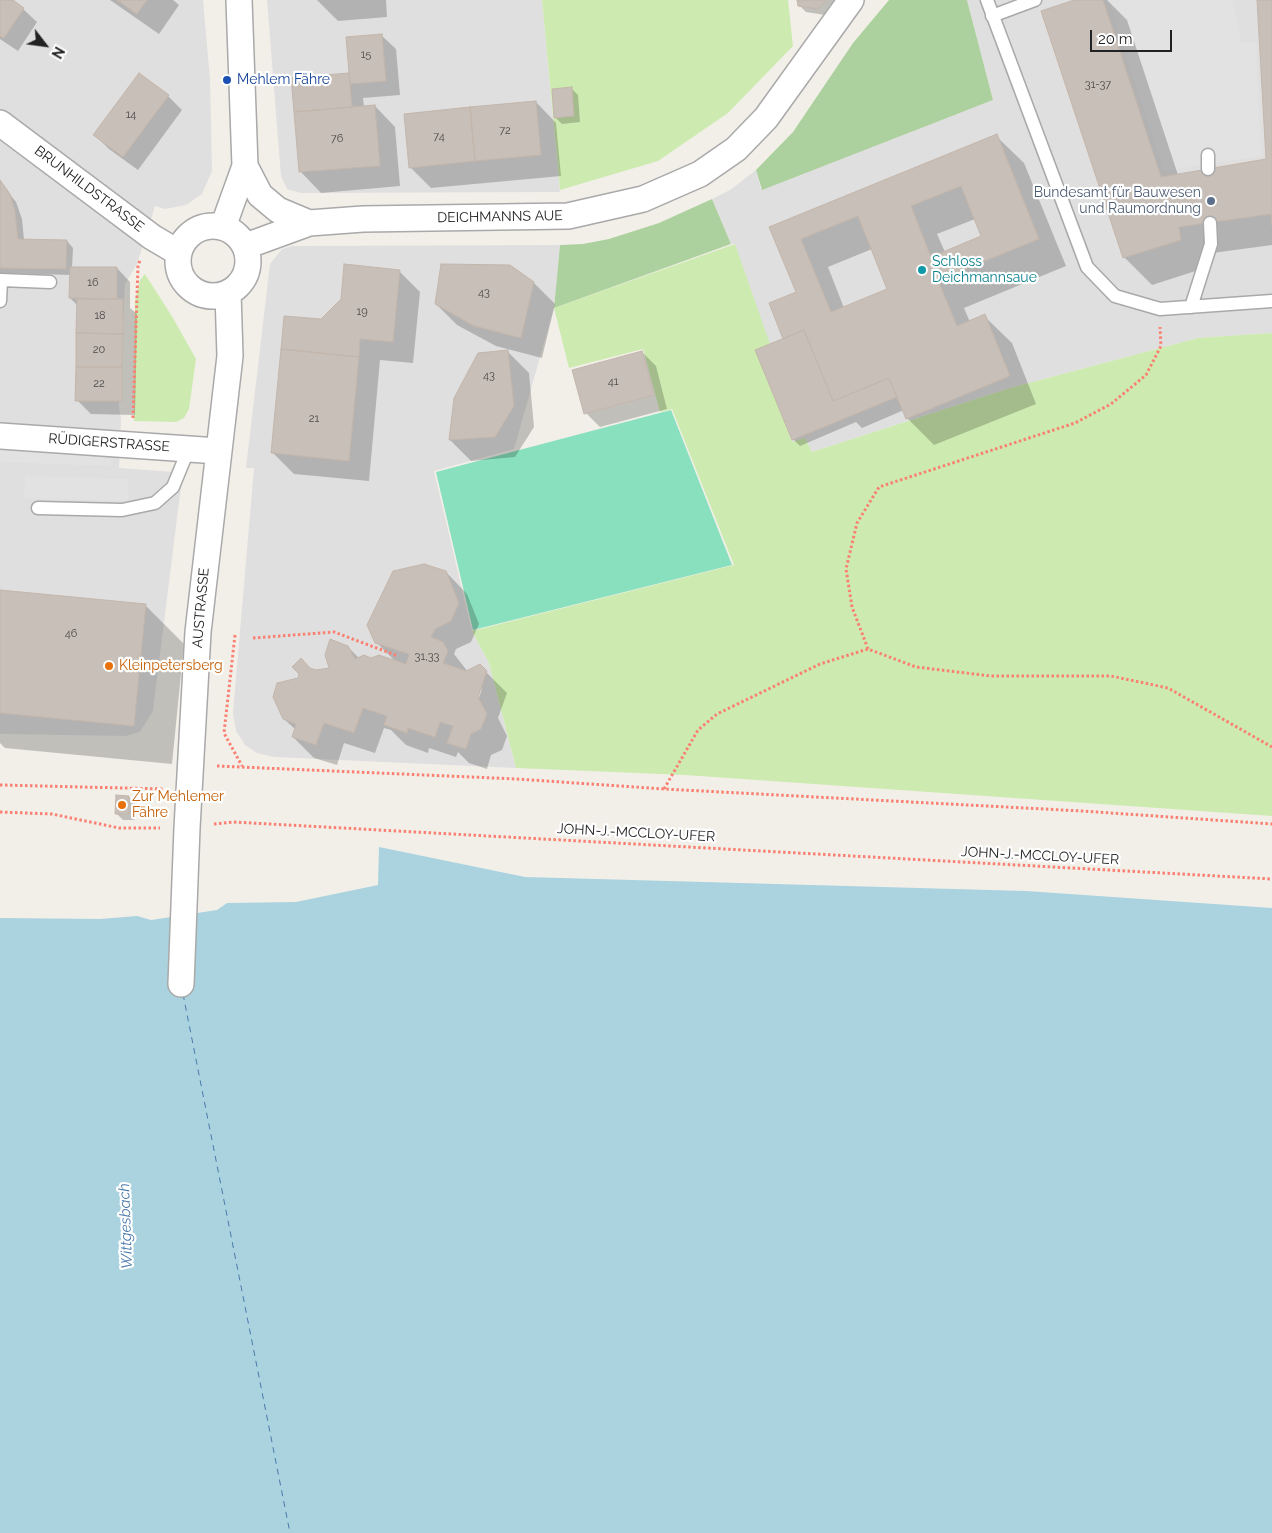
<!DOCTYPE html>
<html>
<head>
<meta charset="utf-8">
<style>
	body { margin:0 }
	#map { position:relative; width:1272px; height:1533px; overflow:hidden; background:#f2efe9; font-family:Raleway,sans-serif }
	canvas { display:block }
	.north { position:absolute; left:20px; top:20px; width:50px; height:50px; -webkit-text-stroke:4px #fff; paint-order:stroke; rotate:120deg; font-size:14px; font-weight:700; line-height:20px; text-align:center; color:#222 }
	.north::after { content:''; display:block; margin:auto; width:18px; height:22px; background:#222; clip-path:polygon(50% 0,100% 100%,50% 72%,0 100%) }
	.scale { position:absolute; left:1090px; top:30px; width:82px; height:22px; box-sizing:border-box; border:2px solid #222; border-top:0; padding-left:6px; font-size:15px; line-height:18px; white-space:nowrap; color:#222; -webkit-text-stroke:4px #fff; paint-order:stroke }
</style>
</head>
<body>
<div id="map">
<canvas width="1272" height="1533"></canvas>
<div class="north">N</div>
<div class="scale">20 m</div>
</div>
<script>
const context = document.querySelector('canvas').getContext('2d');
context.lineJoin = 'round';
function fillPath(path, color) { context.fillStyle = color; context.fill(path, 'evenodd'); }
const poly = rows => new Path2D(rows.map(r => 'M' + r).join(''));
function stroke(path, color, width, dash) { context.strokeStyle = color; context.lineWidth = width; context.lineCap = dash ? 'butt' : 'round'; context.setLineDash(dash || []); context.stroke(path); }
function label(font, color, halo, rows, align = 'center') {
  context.font = font + ' Raleway,sans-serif'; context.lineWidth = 4.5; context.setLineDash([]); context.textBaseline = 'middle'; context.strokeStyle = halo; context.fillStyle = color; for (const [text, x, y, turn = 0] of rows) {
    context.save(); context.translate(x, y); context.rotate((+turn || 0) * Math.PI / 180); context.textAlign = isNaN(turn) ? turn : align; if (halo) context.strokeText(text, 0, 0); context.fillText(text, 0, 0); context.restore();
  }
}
fillPath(poly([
	[0,0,203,0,210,79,212,171,202,194,186,205,165,209,155,206,137,264,125,284,119,406,121,420,119,468,174,472,181,486,153,711,140,732,126,736,0,734],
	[267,0,542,0,560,192,301,193,287,189,281,176],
	[967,0,1272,0,1272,333,1198,338,1010,388,812,452,805,438,792,443,759,352,735,244,731,244,712,199,730,190,756,170,761,189,993,100],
	[560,245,554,308,514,449,434,471,472,631,489,663,516,768,274,757,257,753,245,745,236,731,233,713,254,468,246,468,270,264,282,249,292,246]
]), '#e0dfdf');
fillPath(poly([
	[542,0,788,0,793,46,728,113,658,161,560,190],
	[735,244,771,347,759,353,792,442,805,438,812,452,1010,388,1198,338,1272,333,1272,816,685,775,516,768,489,663,472,631,734,565,672,409,660,412,643,349,569,368,554,308],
	[145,274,173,318,196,359,189,409,184,418,176,422,134,421,135,301,140,280]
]), '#cdebb0');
fillPath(poly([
	[889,0,967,0,993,100,762,190,756,170,793,132,853,43],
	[712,199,731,244,554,308,560,245,583,244,609,239,659,223]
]), '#add19e');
fillPath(poly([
	[671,410,732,565,473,630,436,472]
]), '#88e0be');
fillPath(poly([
	[1109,0,1233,0,1241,43,1256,42,1261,156,1164,171],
	[0,445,112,450,111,466,0,462],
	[25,476,128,479,128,501,24,498]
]), '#e2e2e2');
fillPath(poly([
	[379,847,525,877,1026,891,1272,908,1272,1533,0,1533,0,918,100,919,137,916,151,920,217,910,227,903,296,902,378,885]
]), '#aad3df');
fillPath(poly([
	[0,0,10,0,23,9,37,22,18,51,0,39],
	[110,0,173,0,179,5,159,34],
	[317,0,386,0,387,17,338,21],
	[798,0,835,0,835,4,825,15,806,12,799,5],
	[1078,0,1107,0,1127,20,1178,175,1267,160,1259,0,1272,0,1272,245,1205,254,1208,267,1152,285,1124,257],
	[382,36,396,49,400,95,363,98,364,107,375,106,395,127,400,186,321,193,301,172,292,79,350,74],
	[571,88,578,95,580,122,562,124,555,117],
	[168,96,182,110,138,170,109,149,95,135],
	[536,102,556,123,561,176,431,188,410,167],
	[996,136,1024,163,1066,266,964,308,970,322,984,316,1012,343,1036,404,934,445,907,418,904,410,862,428,856,422,800,446,793,439,784,339,797,293,771,228],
	[975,219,983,237,945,252,937,234],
	[872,249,889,290,844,308,828,267],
	[0,182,16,202,22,219,24,240,67,241,73,248,72,268,117,268,130,282,130,308,137,314,135,415,91,414,77,400,78,306,70,298,71,275,0,273],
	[399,271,420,292,413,363,380,360,369,481,294,474,273,453,321,321],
	[534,283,555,304,542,358,496,346,457,325,436,304],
	[508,352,529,373,534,427,515,457,471,461,450,440,455,399],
	[642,352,656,366,667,409,600,427,586,413],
	[446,572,467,594,479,624,471,642,456,649,454,654,468,672,480,666,507,693,498,718,507,736,502,750,491,755,487,769,469,763,458,752,456,757,429,748,428,753,406,745,391,730,384,728,375,753,344,743,337,765,314,758,293,737,296,730,284,719,299,679,310,669,316,671,331,669,348,647,359,658,396,662,376,642],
	[479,689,482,689,477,703],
	[0,591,145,605,184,644,172,764,5,748,0,743],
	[129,797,135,803,135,820,123,820,116,813]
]), '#0003');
stroke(poly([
	[183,994,290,1533]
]), '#4a7aab', 1, [6, 5]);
const building = poly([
	[0,0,13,0,24,8,4,38,0,36,0,0],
	[117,0,147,0,137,14,117,0],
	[797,0,826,0,818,9,798,6,797,0],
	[1074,0,1103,0,1161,177,1266,159,1257,0,1272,0,1272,226,1271,214,1179,227,1181,240,1123,258,1041,11,1074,0],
	[382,34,386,81,350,84,346,37,382,34],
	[139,73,169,95,123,157,93,135,139,73],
	[349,73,352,107,294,112,291,78,349,73],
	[572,87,574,116,554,118,552,89,572,87],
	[536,101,541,155,475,161,470,107,536,101],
	[375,105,380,166,299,172,294,112,375,105],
	[470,107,475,161,409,168,404,114,470,107],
	[997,134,1039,239,938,280,957,326,985,314,1010,376,906,419,889,378,833,401,804,330,783,339,769,303,796,292,769,227,997,134],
	[961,186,981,236,931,257,911,206,961,186],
	[858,216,887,289,831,312,801,239,858,216],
	[0,180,10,194,15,211,18,239,67,240,66,269,0,268,0,180],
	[344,264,400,270,393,342,360,339,359,357,281,349,284,316,321,319,341,299,344,264],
	[441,264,510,265,534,282,521,338,474,326,435,304,441,264],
	[70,267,117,267,117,299,69,298,70,267],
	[77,299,123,299,123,334,76,333,77,299],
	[804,330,833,401,889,378,897,397,792,440,755,350,804,330],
	[76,333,123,334,122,367,76,367,76,333],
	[281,349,359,357,349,461,271,453,281,349],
	[508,350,514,406,495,437,449,440,454,398,478,353,508,350],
	[642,351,654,395,584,414,572,370,642,351],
	[76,367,122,367,122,401,75,401,76,367],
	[424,564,446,571,459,603,451,621,435,629,431,637,443,642,448,651,443,663,466,671,480,664,487,671,478,697,487,714,481,729,471,734,466,749,447,743,453,726,440,722,435,737,408,728,407,733,384,725,387,716,363,708,354,733,324,723,316,745,292,737,296,724,283,719,273,697,277,683,298,678,299,674,292,667,301,658,310,668,316,670,329,668,325,655,330,639,348,646,355,659,364,655,371,658,379,655,406,664,409,654,375,643,367,625,393,571,424,564],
	[0,590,146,604,134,726,0,713,0,590],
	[116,795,129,796,129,814,115,814,116,795]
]);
fillPath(building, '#c7bfb8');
stroke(building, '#c4b6ab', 1);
const service = poly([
	[987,0,1087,267,1115,296,1160,309,1272,301],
	[992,16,1035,0],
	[1208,155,1208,169],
	[0,301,1,280,50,282],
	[1191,307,1211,244,1210,223],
	[38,508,122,510,155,503,173,487,189,448]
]);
const minor = poly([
	[0,123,152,237,179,253],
	[245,166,260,195,278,210,309,223],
	'178 261a35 35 0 1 1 70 0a35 35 0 1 1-70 0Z',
	[223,227,245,166,239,0],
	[246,246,309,223,363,219,568,216,643,199,700,174,736,149,766,118,851,0],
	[0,436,218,451],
	[181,984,187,828,198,632,230,356,228,293]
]);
stroke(service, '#a9a9a9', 15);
stroke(minor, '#a9a9a9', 28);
stroke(poly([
	[133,418,138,266,140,260],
	[235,635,224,733,242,766],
	[253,638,334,632,398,656],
	[868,649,852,607,846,569,857,523,879,487,1075,423,1111,404,1146,375,1161,346,1160,327],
	[217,766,517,779,664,789,1082,811,1272,824],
	[0,785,164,789],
	[664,789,698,730,717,714,820,664,868,649,916,667,991,676,1111,676,1168,688,1272,747],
	[0,812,52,814,119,828,160,828],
	[214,824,233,822,1272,879]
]), '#fa8072', 3, [2.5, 2.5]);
stroke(service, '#fff', 12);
stroke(minor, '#fff', 25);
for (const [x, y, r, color] of [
	[227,80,5,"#1a4fb4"],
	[1211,201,5,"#5c6f8a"],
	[922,270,5,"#0f9aa8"],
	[109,666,5,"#e8710a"],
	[122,805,5,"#e8710a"]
]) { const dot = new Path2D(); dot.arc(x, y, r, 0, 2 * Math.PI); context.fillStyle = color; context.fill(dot); stroke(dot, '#fff', 2); }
label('11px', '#4b4948', null, [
	["15",366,55],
	["31-37",1098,85],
	["14",131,115],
	["72",505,131],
	["74",439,137],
	["76",337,139],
	["16",93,283],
	["43",484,293],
	["19",362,312],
	["18",100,316],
	["20",99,350],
	["43",489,376],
	["41",613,382],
	["22",99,384],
	["21",314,419],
	["46",71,634],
	["31,33",427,657]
]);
label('14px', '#164399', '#fff', [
	["Mehlem Fähre",237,80]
], 'left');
label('14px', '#222', '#fff', [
	["BRUNHILDSTRASSE",89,189,37],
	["DEICHMANNS AUE",500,217,-1],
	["RÜDIGERSTRASSE",109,443,4],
	["AUSTRASSE",201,608,-85],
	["JOHN-J.-MCCLOY-UFER",636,833,3],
	["JOHN-J.-MCCLOY-UFER",1040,856,3]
]);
label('14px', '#4e5e75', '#fff', [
	["Bundesamt für Bauwesen",1201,193],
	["und Raumordnung",1201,209]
], 'right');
label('14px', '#0d838f', '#fff', [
	["Schloss",932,262],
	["Deichmannsaue",932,278]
], 'left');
label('14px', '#c56008', '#fff', [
	["Kleinpetersberg",119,666],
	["Zur Mehlemer",132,797],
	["Fähre",132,813]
], 'left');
label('italic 15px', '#4a7aab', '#fff', [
	["Wittgesbach",126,1226,-92]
]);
</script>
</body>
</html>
